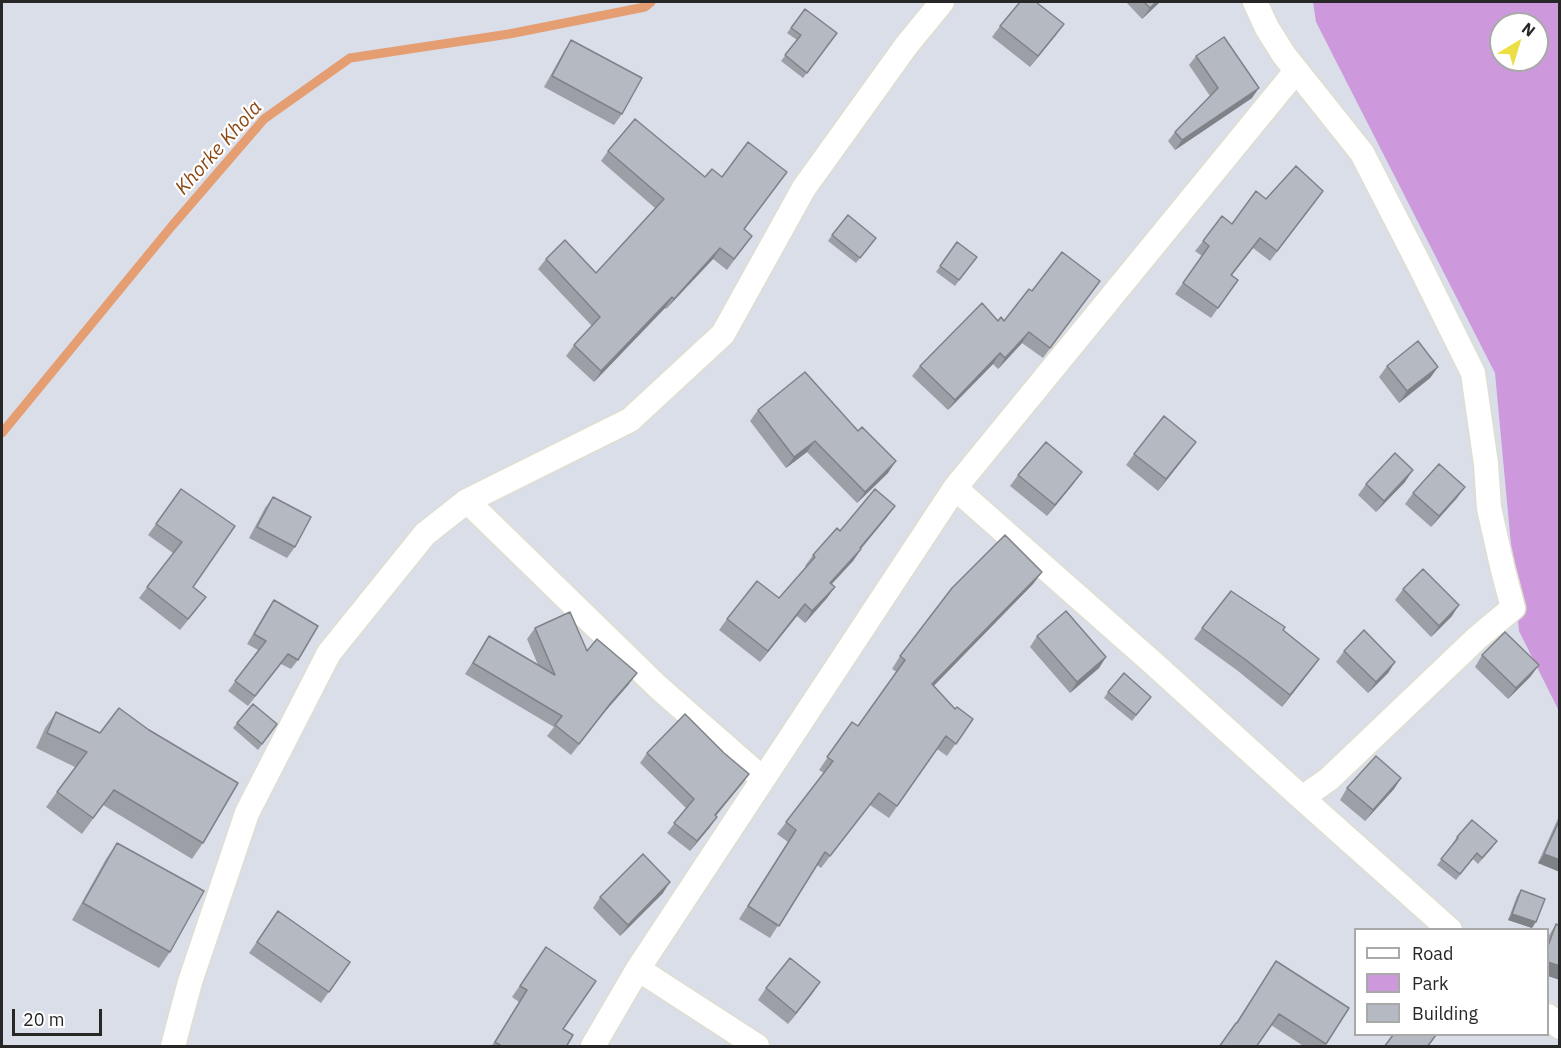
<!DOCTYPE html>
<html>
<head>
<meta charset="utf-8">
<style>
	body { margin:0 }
	#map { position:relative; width:1561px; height:1048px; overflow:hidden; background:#d9dee9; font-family:"IBM Plex Sans",sans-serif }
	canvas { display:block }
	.frame { position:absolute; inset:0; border:3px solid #272727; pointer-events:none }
	.legend { position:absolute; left:1354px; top:928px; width:195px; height:108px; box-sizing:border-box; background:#fff; border:2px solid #a9a9a9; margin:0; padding:8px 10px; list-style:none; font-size:18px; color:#272727 }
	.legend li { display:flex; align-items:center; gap:12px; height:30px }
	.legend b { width:30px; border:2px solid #a9a9a9 }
	.north { position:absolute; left:1489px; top:12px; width:60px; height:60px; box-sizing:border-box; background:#fff; border:2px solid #a9a9a9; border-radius:50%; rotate:38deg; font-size:16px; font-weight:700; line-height:24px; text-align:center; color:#272727 }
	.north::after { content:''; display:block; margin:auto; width:21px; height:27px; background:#ecdf43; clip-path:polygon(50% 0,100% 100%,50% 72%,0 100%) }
	.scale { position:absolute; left:12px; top:1009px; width:90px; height:27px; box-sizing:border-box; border:3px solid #272727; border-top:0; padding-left:8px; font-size:18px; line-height:21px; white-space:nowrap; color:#272727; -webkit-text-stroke:4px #fff; paint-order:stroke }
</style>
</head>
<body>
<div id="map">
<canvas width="1561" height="1048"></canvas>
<div class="frame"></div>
<ul class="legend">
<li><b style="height:8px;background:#fff"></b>Road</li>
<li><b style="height:16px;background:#cd99dc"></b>Park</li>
<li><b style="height:16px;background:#b5b9c1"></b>Building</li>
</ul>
<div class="north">N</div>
<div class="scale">20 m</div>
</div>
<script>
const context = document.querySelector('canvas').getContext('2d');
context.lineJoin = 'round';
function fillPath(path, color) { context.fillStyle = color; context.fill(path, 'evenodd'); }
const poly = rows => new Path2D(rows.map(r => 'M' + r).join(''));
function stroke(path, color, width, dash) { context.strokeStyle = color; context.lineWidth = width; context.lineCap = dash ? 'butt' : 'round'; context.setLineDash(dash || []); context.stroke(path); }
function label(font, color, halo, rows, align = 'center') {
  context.font = font + ' "IBM Plex Sans",sans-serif'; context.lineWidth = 4.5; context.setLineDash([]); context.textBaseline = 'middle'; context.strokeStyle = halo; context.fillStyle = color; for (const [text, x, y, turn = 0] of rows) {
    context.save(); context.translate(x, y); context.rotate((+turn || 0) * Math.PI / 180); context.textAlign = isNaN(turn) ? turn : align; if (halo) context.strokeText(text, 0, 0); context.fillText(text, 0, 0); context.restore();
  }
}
fillPath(poly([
	[1313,2,1559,2,1559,711,1519,631,1495,373,1316,22],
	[1501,24,1537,24,1537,60,1501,60]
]), '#cd99dc');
stroke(poly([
	[2,433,171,227,264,119,350,58,509,34,645,7,651,2]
]), '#e59d72', 9);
const minor = poly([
	[1255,2,1267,28,1284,55,1362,153,1419,264,1473,373,1486,464,1489,508,1503,570,1513,608,1477,638,1329,779,1302,798],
	[955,488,1153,663,1302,798,1450,930],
	[467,501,658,687,763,779],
	[638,969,757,1046],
	[1548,1016,1560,1027],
	[173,1046,190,982,247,813,329,653,425,534,467,501,630,420,723,334,804,188,906,46,942,2],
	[593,1046,638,969,955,488,1296,71]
]);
stroke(minor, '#dfdecf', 27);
stroke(minor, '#fff', 24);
fillPath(poly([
	[1126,2,1160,2,1142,19],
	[805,9,837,33,803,78,781,61,797,40,787,33],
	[1064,24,1030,67,992,37,1000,26],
	[571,40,622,114,614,125,544,87,564,51],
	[1196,56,1252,98,1175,150,1168,141,1175,132,1210,96,1189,65],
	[608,151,705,177,787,172,744,229,752,236,727,270,713,259,666,309,665,308,594,382,566,356,574,345,592,326,538,269,546,259,596,273,655,208,601,161],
	[1266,199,1316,201,1270,261,1253,248,1232,275,1238,280,1211,318,1175,294,1202,256,1195,251,1203,241,1232,224],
	[832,235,876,238,856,263,828,241],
	[957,242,977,257,955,286,936,272],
	[1100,281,1043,358,1022,343,998,369,993,364,948,410,912,376,920,366,998,321,1004,321,1032,291],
	[1387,366,1438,367,1430,378,1399,403,1379,377],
	[758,410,888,473,857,503,807,452,786,468,750,421],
	[1188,453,1158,491,1126,465,1134,454],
	[1018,475,1074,483,1047,516,1010,486],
	[1405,482,1376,512,1358,495,1366,484],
	[181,489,193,587,198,608,180,630,139,598,173,553,148,535],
	[1413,493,1457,498,1431,527,1405,504],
	[273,497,295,547,287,558,249,538,265,508],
	[887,517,861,549,853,561,832,584,835,587,827,598,805,623,797,616,760,662,719,630,727,619,779,598,806,567,805,566,813,555,840,531],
	[1042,572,1033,584,933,686,955,709,973,719,947,756,937,749,889,818,870,805,821,868,817,865,770,938,739,919,788,842,777,834,824,773,819,770,852,722,858,726,897,672,892,669,900,656],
	[1403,589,1452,616,1431,637,1395,600],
	[274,600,298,660,291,669,281,664,248,706,228,691,258,650,247,644,267,610],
	[535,628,629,684,602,715,571,755,547,736,554,727,465,674,489,636,538,665,527,639],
	[1202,628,1283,630,1319,659,1311,670,1282,707,1238,671,1194,639],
	[1037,636,1106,657,1099,668,1070,693,1030,647],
	[1344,651,1395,662,1388,673,1368,693,1336,662],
	[1482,655,1531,676,1508,699,1475,667],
	[1108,692,1147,702,1132,721,1104,698],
	[56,712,203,843,192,859,103,805,82,834,46,807,75,767,36,748,45,728],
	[237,723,277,724,258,750,233,728],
	[647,753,724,753,749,774,716,816,710,827,690,851,667,833,686,808,640,763],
	[1401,778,1394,789,1365,821,1340,800,1347,788],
	[1560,814,1560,872,1538,863],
	[1457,837,1493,847,1478,864,1473,859,1456,880,1437,865,1454,843,1453,843],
	[117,843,170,952,159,968,72,920,106,859],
	[1521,890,1532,928,1508,920,1517,896],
	[663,893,620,936,593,908,600,897],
	[278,911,350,962,321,1003,249,953],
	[1556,924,1560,980,1548,976,1548,937],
	[546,947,566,1047,491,1047,519,1002,512,997],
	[1276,961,1349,1008,1324,1047,1305,1047,1271,1025,1236,1023],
	[766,988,812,994,788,1024,758,1000]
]), '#9c9fa6');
fillPath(poly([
	[1156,2,1160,2,1142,19,1150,8],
	[1064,24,1056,35,1030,67,1038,56],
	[1259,88,1252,98,1175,150,1182,140],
	[1260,238,1253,248,1224,285,1231,275],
	[720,248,713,259,666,309,674,299],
	[672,297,665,308,594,382,601,371],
	[1029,332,1022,343,998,369,1005,358],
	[1000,353,993,364,948,410,955,400],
	[1438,367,1430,378,1399,403,1407,391],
	[815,441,807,452,786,468,794,457],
	[1196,442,1188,453,1158,491,1166,479],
	[896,461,888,473,857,503,865,492],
	[1413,470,1405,482,1376,512,1384,501],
	[1082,472,1074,483,1047,516,1055,505],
	[1465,487,1457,498,1431,527,1439,516],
	[895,506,887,517,853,558,861,549,853,561,822,594,830,583],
	[1042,572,1033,584,923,697,932,684],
	[835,587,827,598,805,623,812,611],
	[805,604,797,616,760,662,768,651],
	[1459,605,1452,616,1431,637,1439,626],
	[1106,657,1099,668,1070,693,1077,682],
	[1319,659,1311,670,1282,707,1290,695],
	[1395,662,1388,673,1368,693,1376,682],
	[1539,665,1531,676,1508,699,1516,688],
	[637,673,629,684,602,715,571,755,610,704],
	[749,774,742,784,708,825,715,815],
	[1401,778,1394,789,1365,821,1373,810],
	[717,817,710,827,690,851,697,841],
	[1544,854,1560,860,1560,872,1538,863],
	[670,882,663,893,620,936,628,925],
	[1512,914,1536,922,1532,928,1508,920],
	[1548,962,1560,966,1560,980,1548,976],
	[820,982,812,994,788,1024,796,1013]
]), '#7f8287');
const building = poly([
	[1020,2,1036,2,1064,24,1038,56,1000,26,1020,2],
	[1144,2,1156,2,1150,8,1144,2],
	[805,9,837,33,807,73,785,55,801,35,791,28,805,9],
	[1224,37,1259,88,1182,140,1175,132,1218,88,1196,56,1224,37],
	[571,40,642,78,622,114,552,76,571,40],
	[635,119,705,177,712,169,722,177,748,142,787,172,744,229,752,236,734,259,720,248,674,299,672,297,601,371,574,345,600,317,546,259,565,240,596,273,664,199,608,151,635,119],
	[1296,166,1323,191,1277,251,1260,238,1231,275,1238,280,1218,308,1183,283,1209,246,1203,241,1222,216,1232,224,1256,191,1266,199,1296,166],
	[848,215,876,238,860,258,832,235,848,215],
	[957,242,977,257,959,280,940,266,957,242],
	[1062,252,1100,281,1050,348,1029,332,1005,358,1000,353,955,400,920,366,982,303,998,321,1001,317,1004,321,1029,289,1032,291,1062,252],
	[1418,341,1438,367,1407,391,1387,366,1418,341],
	[805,372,858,431,862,427,896,461,865,492,815,441,794,457,758,410,805,372],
	[1164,416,1196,442,1166,479,1134,454,1164,416],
	[1046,442,1082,472,1055,505,1018,475,1046,442],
	[1395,453,1413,470,1384,501,1366,484,1395,453],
	[1439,464,1465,487,1439,516,1413,493,1439,464],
	[181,489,235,526,193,587,206,597,188,619,147,587,182,542,156,524,181,489],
	[875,489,895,506,860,548,861,549,830,583,835,587,812,611,805,604,768,651,727,619,757,581,779,598,815,557,813,555,837,528,840,531,875,489],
	[273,497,311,517,295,547,257,527,273,497],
	[1005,535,1042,572,932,684,955,709,957,707,973,719,956,744,946,736,897,806,879,793,830,856,825,852,779,926,748,906,796,830,786,822,833,761,827,757,852,722,858,726,905,660,900,656,952,588,1005,535],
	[1423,569,1459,605,1439,626,1403,589,1423,569],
	[1231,591,1285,627,1283,630,1319,659,1290,695,1246,660,1202,628,1231,591],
	[274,600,318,626,298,660,288,654,255,696,235,681,266,641,254,634,274,600],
	[1066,611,1106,657,1077,682,1037,636,1066,611],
	[570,612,587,651,597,639,637,673,610,704,579,744,555,725,562,716,473,663,489,636,555,675,535,628,570,612],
	[1364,630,1395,662,1376,682,1344,651,1364,630],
	[1505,632,1539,665,1516,688,1482,655,1505,632],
	[1124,673,1151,697,1136,715,1108,692,1124,673],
	[253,704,277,724,262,744,237,723,253,704],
	[119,708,149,730,238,783,203,843,114,790,93,818,57,792,87,752,47,733,56,712,100,733,119,708],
	[685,714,724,753,749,774,715,815,717,817,697,841,674,823,694,799,647,753,685,714],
	[1376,756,1401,778,1373,810,1347,788,1376,756],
	[1560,819,1560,860,1544,854,1560,819],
	[1472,820,1497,841,1482,858,1477,853,1460,874,1441,859,1458,838,1457,837,1472,820],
	[117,843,204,891,170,952,83,903,117,843],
	[643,854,670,882,628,925,600,897,643,854],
	[1521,890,1545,899,1536,922,1512,914,1521,890],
	[278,911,350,962,329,992,257,942,278,911],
	[1556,924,1560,926,1560,966,1548,962,1548,946,1556,924],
	[546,947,596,981,563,1029,573,1035,566,1047,503,1047,495,1042,527,990,520,986,546,947],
	[790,958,820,982,796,1013,766,988,790,958],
	[1276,961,1349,1008,1326,1044,1279,1014,1256,1047,1219,1047,1236,1023,1237,1023,1276,961],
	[1393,1035,1436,1035,1427,1047,1384,1047,1393,1035]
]);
fillPath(building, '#b5b9c1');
stroke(building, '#7f8287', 1.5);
label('italic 20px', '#8c4b16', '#fff', [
	["Khorke Khola",219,148,-48]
]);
</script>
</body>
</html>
